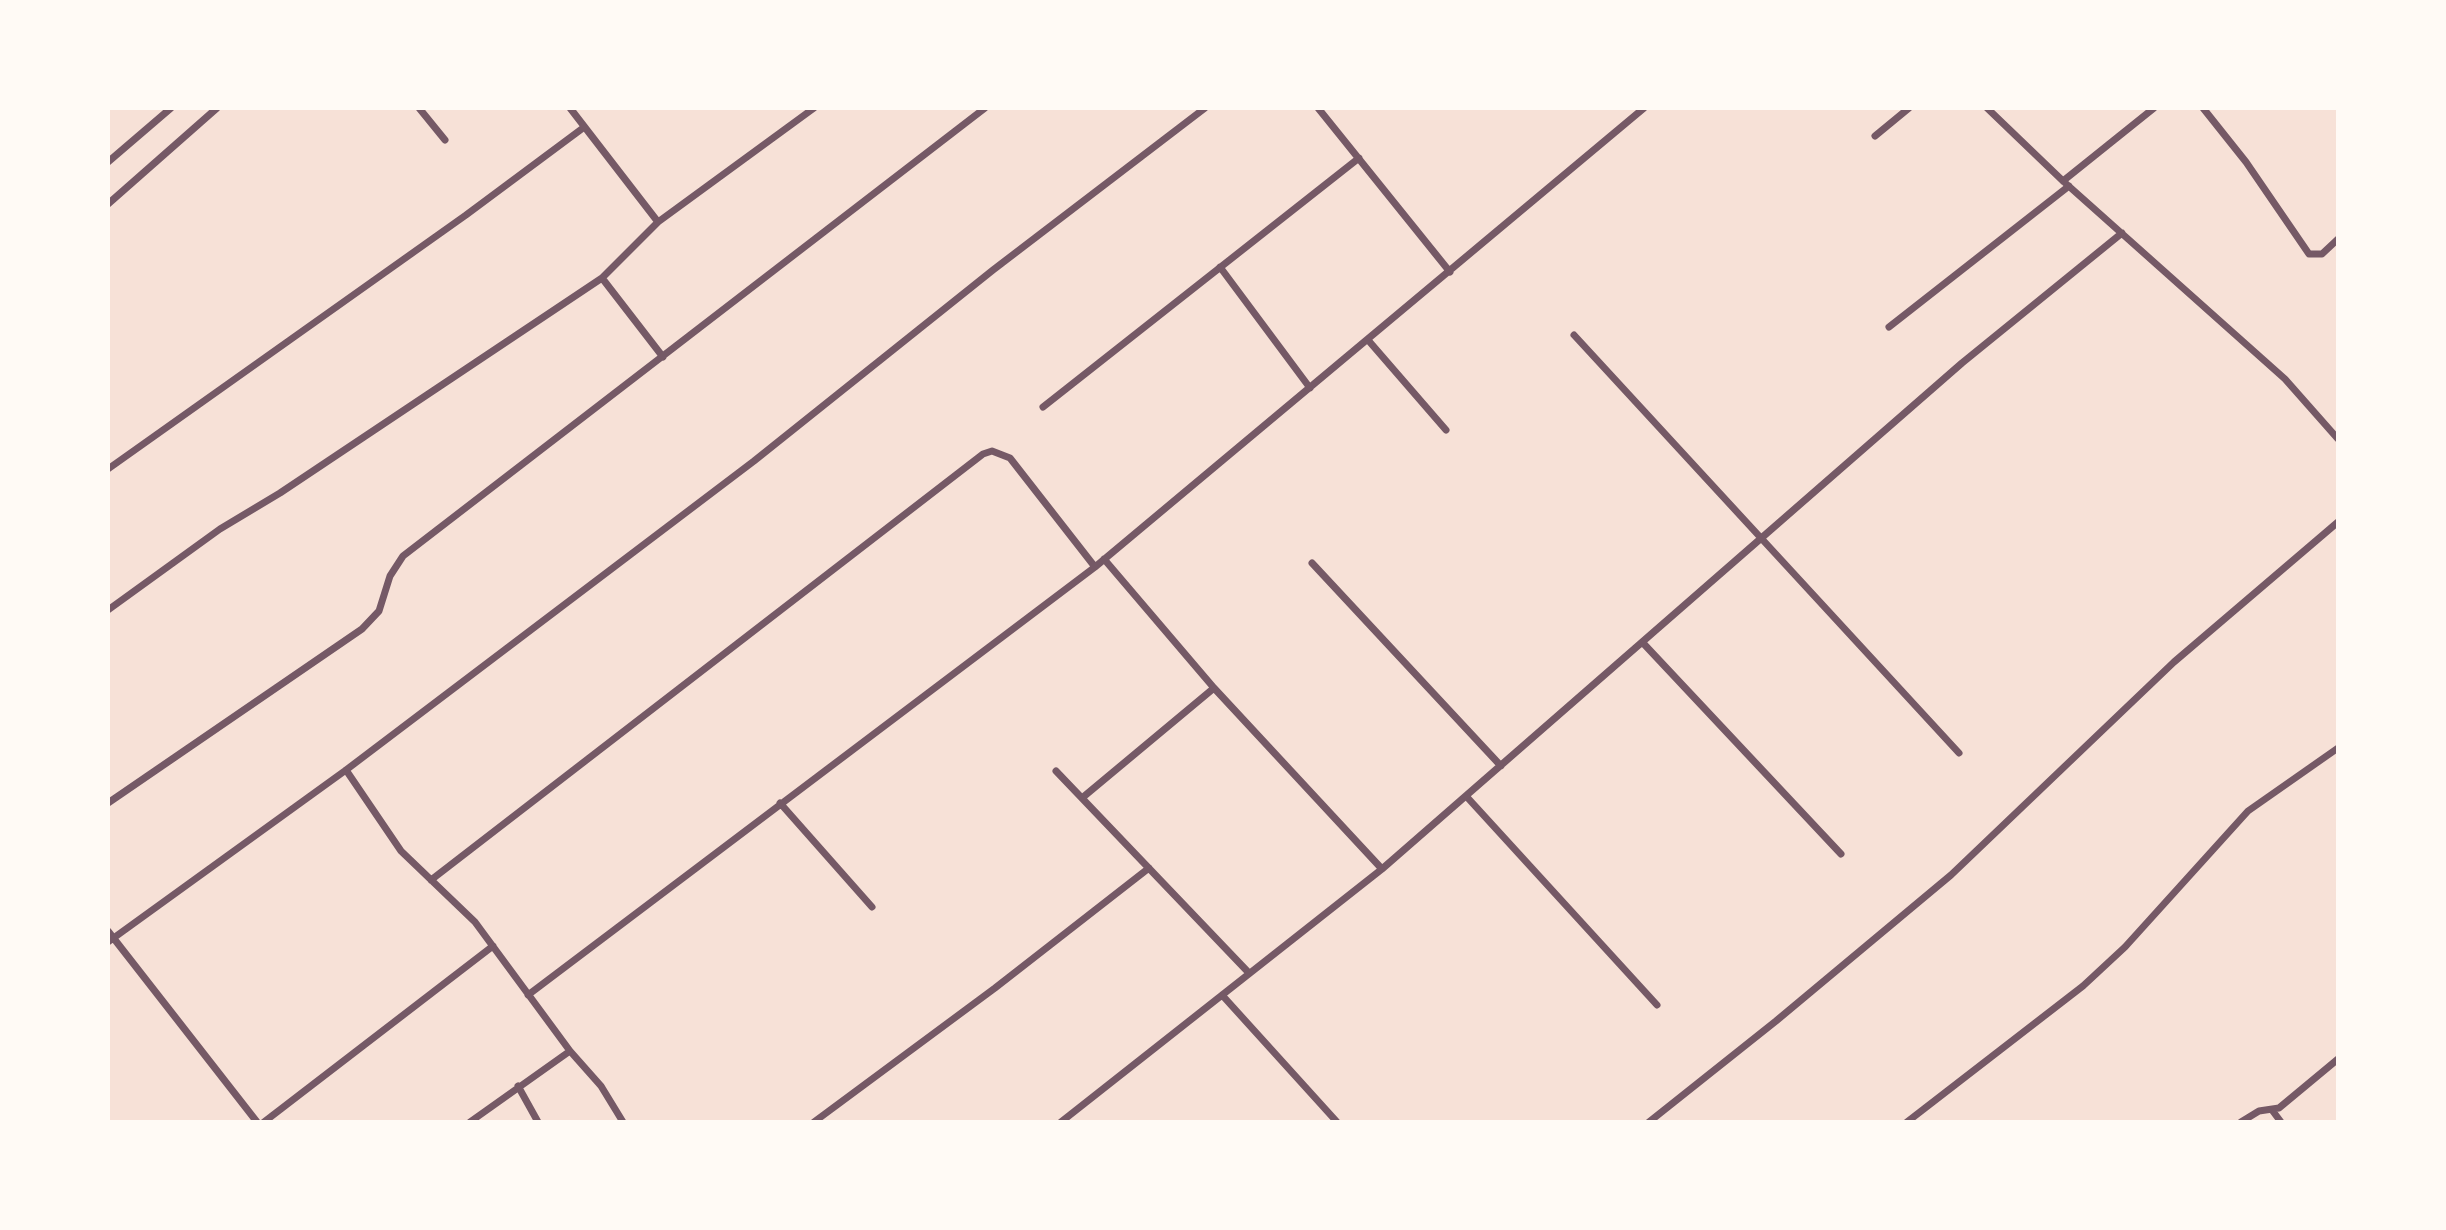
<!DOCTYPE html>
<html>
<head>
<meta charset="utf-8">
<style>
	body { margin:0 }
	#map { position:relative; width:2446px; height:1230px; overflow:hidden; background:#f7e1d7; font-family:"Space Grotesk",sans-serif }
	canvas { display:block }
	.frame { position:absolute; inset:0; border:110px solid #fffaf5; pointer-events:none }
</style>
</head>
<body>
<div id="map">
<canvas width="2446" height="1230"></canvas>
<div class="frame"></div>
</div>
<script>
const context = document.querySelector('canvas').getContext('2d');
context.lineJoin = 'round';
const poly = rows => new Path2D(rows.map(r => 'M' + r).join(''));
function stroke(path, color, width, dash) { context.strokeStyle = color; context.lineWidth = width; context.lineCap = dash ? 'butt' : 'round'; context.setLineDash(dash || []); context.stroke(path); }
stroke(poly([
	[419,108,445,140],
	[570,108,658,222],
	[1318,108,1450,272],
	[1987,108,2063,181,2285,379,2338,439],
	[2203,108,2246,162,2309,254,2322,254,2338,239],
	[1875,136,1909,108],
	[108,162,171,108],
	[2063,181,2154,108],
	[108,204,217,108],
	[1220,267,1310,388],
	[602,278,663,357],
	[1889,327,2069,186],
	[1574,335,1959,753],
	[1368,340,1446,430],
	[1043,407,1359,158],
	[108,469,466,215,583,128],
	[1104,559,1214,688,1382,869],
	[1312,563,1501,766],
	[108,610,220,529,280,493,602,278,658,222,814,108],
	[1643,643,1841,854],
	[346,770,401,851,475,922,570,1051,601,1086,623,1122],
	[1056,771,1249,973],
	[1466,796,1657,1005],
	[1082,798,1214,688],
	[108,803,362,629,379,611,390,576,403,556,985,108],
	[780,803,872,907],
	[431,880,983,454,992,451,1010,458,1095,567],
	[108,931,257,1122],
	[108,942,346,770,754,461,993,270,1205,108],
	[528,995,1095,567,1644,108],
	[1222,995,1337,1122],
	[518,1086,538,1122],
	[2272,1110,2281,1122],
	[264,1122,493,946],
	[470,1122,570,1051],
	[814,1122,995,988,1149,868],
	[1061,1122,1382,869,1962,363,2122,233],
	[1649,1122,1776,1021,1951,875,2174,662,2338,522],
	[1907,1122,2083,986,2125,947,2248,811,2338,748],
	[2241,1122,2259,1111,2279,1108,2338,1059]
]), '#755966', 7);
</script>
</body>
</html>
